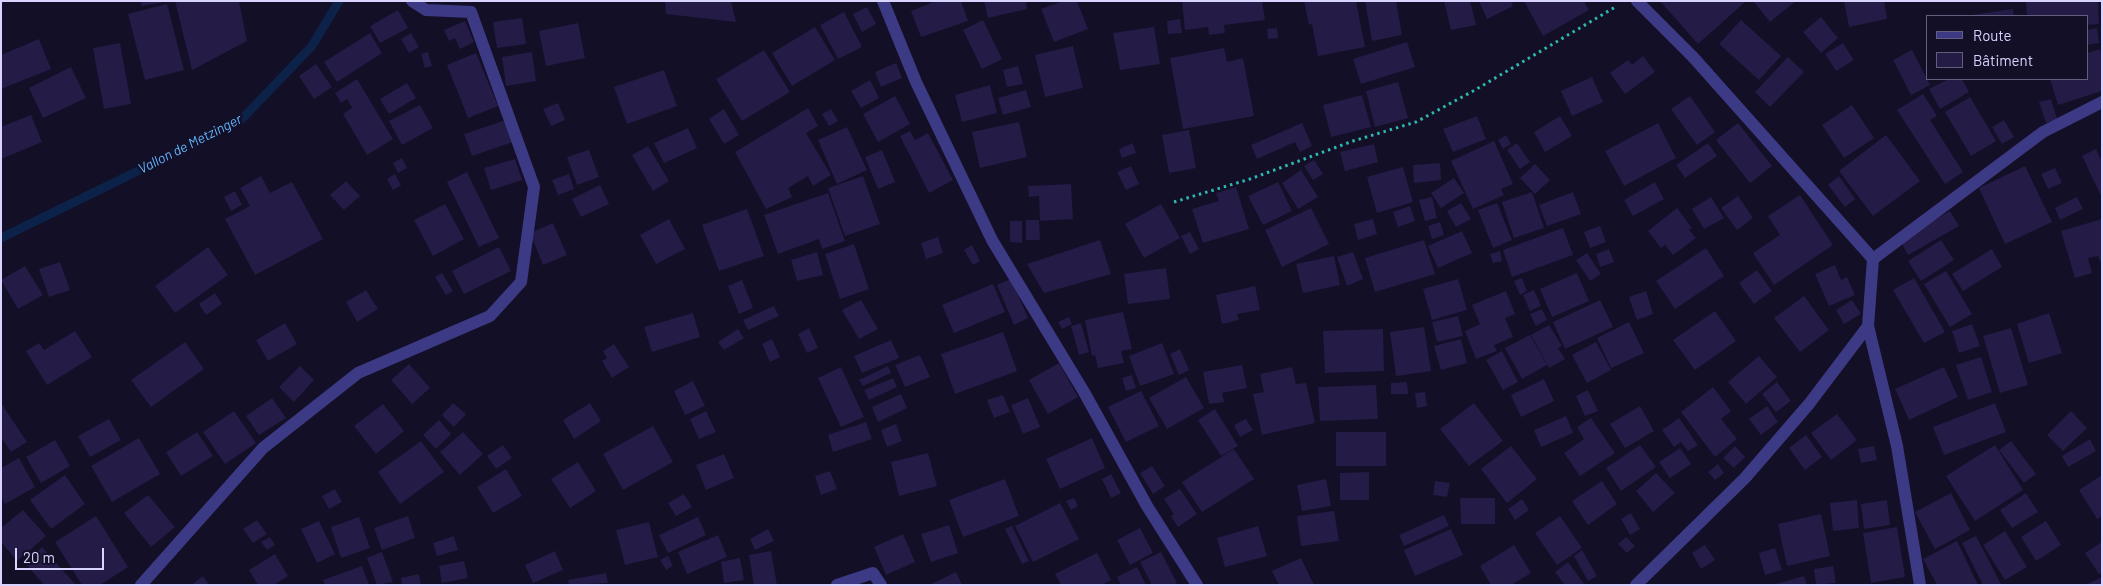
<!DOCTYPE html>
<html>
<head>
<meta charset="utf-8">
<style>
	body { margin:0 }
	#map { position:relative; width:2103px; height:586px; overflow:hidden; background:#130f26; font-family:Barlow,sans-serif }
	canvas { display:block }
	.frame { position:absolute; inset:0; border:2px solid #d9d4ff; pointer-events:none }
	.legend { position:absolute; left:1926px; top:15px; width:162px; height:65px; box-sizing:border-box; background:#130f26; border:1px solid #625e7d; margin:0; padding:6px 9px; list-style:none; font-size:15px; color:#d9d4ff }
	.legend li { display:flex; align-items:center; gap:10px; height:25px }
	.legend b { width:25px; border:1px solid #625e7d }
	.scale { position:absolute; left:15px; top:548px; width:89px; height:22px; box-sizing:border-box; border:2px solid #d9d4ff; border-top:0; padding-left:6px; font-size:15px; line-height:18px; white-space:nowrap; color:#d9d4ff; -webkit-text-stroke:4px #130f26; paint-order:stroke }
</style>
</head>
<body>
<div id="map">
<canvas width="2103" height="586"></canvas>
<div class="frame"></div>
<ul class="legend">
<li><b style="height:6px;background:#3d3a85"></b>Route</li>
<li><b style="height:14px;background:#241b47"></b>Bâtiment</li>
</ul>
<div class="scale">20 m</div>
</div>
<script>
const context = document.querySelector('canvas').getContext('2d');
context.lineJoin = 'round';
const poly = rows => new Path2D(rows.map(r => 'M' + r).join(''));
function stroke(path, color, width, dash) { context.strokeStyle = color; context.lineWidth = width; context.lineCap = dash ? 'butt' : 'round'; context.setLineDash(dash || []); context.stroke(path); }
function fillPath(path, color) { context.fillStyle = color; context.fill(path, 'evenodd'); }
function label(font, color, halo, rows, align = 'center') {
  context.font = font + ' Barlow,sans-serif'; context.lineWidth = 5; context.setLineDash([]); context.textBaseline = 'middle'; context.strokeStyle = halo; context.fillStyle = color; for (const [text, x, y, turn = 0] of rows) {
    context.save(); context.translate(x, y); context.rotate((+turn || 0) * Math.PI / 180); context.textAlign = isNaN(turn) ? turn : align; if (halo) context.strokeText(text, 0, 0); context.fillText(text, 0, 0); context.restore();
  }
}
stroke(poly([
	[1,238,240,121,312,46,339,1]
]), '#0c2248', 9);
fillPath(poly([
	[141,1,164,1,164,2,142,6],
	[175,1,239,1,247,41,192,70],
	[665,1,731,1,736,22,666,14],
	[936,1,961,1,968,21,921,37,911,11],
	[984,1,1026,1,1027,9,988,18],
	[1063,1,1077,1,1088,29,1054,42,1041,9],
	[1182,1,1262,1,1265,20,1224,25,1225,33,1209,35,1208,27,1185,30],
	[1304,1,1356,1,1365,47,1318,56,1312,24,1309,25],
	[1365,1,1396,1,1402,35,1372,41],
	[1444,1,1470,1,1476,25,1451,30],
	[1479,1,1511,1,1513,6,1487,19],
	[1524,1,1584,1,1589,10,1543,36],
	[1660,1,1743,1,1744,3,1698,44],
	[1753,1,1796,1,1770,22],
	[1844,1,1884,1,1887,19,1849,27],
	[2098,1,2099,24,2087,25,2087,16,2027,16,2026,2],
	[167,4,184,70,145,80,128,14],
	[867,7,876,24,862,32,853,14],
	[2013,9,2014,16,1971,16,1971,15],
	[398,10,408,28,380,43,370,26],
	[844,12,862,47,838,59,820,25],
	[1821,17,1838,38,1821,53,1803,32],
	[522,18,526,44,497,48,493,22],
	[1180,19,1182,33,1168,34,1167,21],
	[983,20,1002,59,982,69,963,30],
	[1741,20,1781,56,1759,80,1719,44],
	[465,21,474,42,460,49,455,38,449,41,444,30],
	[578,23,585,58,546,66,539,31],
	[815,27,835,60,792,86,772,53],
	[1154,27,1160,64,1120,70,1113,33],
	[1277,28,1278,38,1268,39,1267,29],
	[2097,28,2099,43,2087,45,2087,30],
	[370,33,382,53,337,82,324,62],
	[411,33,419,47,409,53,401,39],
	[39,39,51,69,1,89,1,55],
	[1407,42,1415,67,1361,84,1353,59],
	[120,43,131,104,104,109,93,48],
	[1843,43,1854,60,1836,71,1825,54],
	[1073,46,1083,88,1045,97,1035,55],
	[1224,48,1227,62,1243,58,1254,116,1183,129,1170,58],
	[2100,49,2102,56,2102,91,2058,105,2050,79,2087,79,2087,53],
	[764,50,790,92,742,121,716,79],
	[1912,50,1930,85,1911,95,1893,60],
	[428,52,432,66,425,68,421,54],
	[532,52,536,81,506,86,502,57],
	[476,53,498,106,468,118,447,65],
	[1643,56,1655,72,1625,94,1610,73,1628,60,1632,65],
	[1788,57,1804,72,1770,107,1755,92],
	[896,63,902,78,881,87,875,72],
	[316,64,332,87,314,99,299,76],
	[1018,66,1023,84,1007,87,1003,70],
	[71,67,86,98,43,118,29,88],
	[664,70,677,106,627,124,614,87],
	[1592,77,1603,102,1572,116,1561,91],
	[357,79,393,139,367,155,343,114,352,108,347,99,341,103,335,93],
	[1949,79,1962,79,1969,92,1940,109,1929,89],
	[870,80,879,98,861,108,851,91],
	[1398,82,1408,118,1375,127,1366,91],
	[407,83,416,98,389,114,380,99],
	[990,85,997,113,962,122,955,95],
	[1026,90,1031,107,1003,115,998,98],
	[1923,94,1937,116,1930,120,1963,172,1945,184,1897,110],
	[1362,95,1371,127,1331,137,1323,105],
	[895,96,910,124,878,142,863,114],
	[1690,96,1715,132,1697,145,1671,109],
	[1970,97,1996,141,1971,156,1945,112],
	[2051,99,2057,119,2046,123,2039,102],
	[558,103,565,120,551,126,543,109],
	[420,105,433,128,402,145,389,121],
	[1852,105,1874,138,1844,158,1822,125],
	[808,108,818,126,806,133,831,175,813,186,808,176,788,188,792,197,766,209,735,152],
	[724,109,739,135,724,144,709,119],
	[831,109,838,121,829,126,822,114],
	[31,115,42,142,1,159,1,127],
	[1477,116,1486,139,1453,152,1443,129],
	[1560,116,1572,136,1545,152,1534,132],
	[506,120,513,142,472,156,464,134],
	[2004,120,2014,137,2002,144,1992,127],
	[1019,122,1027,157,980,168,972,132],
	[1302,123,1312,146,1300,152,1295,142,1257,159,1251,145],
	[1658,123,1676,158,1624,186,1605,151],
	[1738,123,1772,166,1750,183,1716,140],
	[847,127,867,170,837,184,818,140],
	[688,128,697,148,664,163,654,143],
	[1189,130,1196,168,1169,173,1162,135],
	[910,131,915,140,928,133,953,180,929,193,900,136],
	[1506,135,1511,144,1503,149,1498,140],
	[1886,135,1920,181,1873,216,1839,171],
	[1494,141,1513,184,1501,189,1504,195,1473,209,1451,161],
	[1133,143,1136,153,1122,158,1119,149],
	[1517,143,1530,162,1520,169,1507,150],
	[1708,143,1717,156,1685,178,1676,165],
	[1374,144,1378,162,1345,171,1340,152],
	[648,146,669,181,653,191,632,155],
	[2096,149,2102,162,2102,198,2082,156],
	[589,150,599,177,577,185,567,157],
	[882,150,895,182,878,189,865,157],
	[402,158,407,168,398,173,393,163],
	[515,159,522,180,491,190,484,168],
	[1314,160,1323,174,1313,180,1304,166],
	[1440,163,1441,180,1414,183,1413,165],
	[1535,164,1550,180,1535,194,1520,178],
	[1131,166,1139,184,1126,190,1117,172],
	[2025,166,2052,222,2005,244,1979,188],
	[1403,167,1413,202,1377,213,1367,177],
	[2055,168,2062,183,2048,189,2041,174],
	[1301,170,1318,197,1298,209,1282,183],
	[467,172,499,238,479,247,447,182],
	[395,174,401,185,393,190,387,179],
	[569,174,574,189,558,195,552,180],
	[261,176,270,193,292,182,323,239,255,275,225,219,250,206,240,188],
	[863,176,880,224,845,236,828,188],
	[1839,176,1855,199,1845,207,1828,185],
	[1454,178,1464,193,1441,208,1431,193],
	[346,181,360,196,344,210,330,195],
	[1278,182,1292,211,1263,225,1248,196],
	[1655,182,1664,199,1633,216,1624,200],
	[1071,184,1073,219,1040,221,1039,196,1029,197,1028,186],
	[600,185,609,204,581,217,572,199],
	[1236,187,1249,229,1203,243,1192,209,1219,201,1216,193],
	[235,191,242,205,231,211,224,197],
	[1532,192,1544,228,1514,238,1502,202],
	[1573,192,1581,214,1547,226,1539,205],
	[828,193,845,241,822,249,819,239,778,254,764,215],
	[1800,195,1833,245,1774,285,1753,253,1780,235,1768,216],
	[1738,196,1753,218,1737,230,1721,208],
	[1432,197,1437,218,1425,221,1419,200],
	[1711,197,1724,218,1704,229,1692,209],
	[2077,197,2083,209,2060,220,2055,208],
	[1461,203,1471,219,1456,227,1447,211],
	[1497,203,1512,240,1493,248,1478,210],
	[445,204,464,239,433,256,414,220],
	[1161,204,1180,238,1144,258,1125,224],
	[1410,206,1415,221,1398,227,1393,212],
	[1311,208,1329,244,1282,267,1265,230],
	[1677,208,1692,228,1689,230,1696,238,1673,255,1665,245,1661,248,1648,231],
	[747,209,764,256,719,271,702,225],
	[1950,211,1959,226,1908,255,1900,240],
	[669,219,685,249,656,264,640,235],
	[1373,219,1377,234,1358,240,1354,224],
	[2102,219,2102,266,2098,256,2088,258,2092,273,2075,278,2061,231],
	[1026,220,1039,220,1040,240,1026,240],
	[1010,221,1022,221,1022,243,1010,242],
	[1440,222,1444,235,1432,239,1428,226],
	[553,223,567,255,543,265,530,233],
	[1600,226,1606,242,1590,248,1584,232],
	[1563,228,1573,255,1512,277,1503,250],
	[1462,231,1472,253,1438,268,1428,246],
	[1190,232,1199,249,1190,254,1181,236],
	[938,237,943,253,926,259,921,243],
	[1100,240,1111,274,1044,293,1027,264],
	[1424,240,1435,274,1375,292,1365,258],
	[1941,240,1954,260,1921,281,1908,261],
	[854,244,869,289,840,299,825,254],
	[972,245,980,261,973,265,964,250],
	[208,247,228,275,175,313,155,286],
	[499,247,511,271,464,294,452,271],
	[1706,248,1724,276,1675,309,1656,281],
	[1609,249,1614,262,1600,267,1596,254],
	[1992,249,2002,267,1963,291,1952,274],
	[1500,251,1502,261,1493,263,1490,254],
	[817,252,823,275,797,281,791,260],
	[1353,252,1363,279,1347,286,1337,257],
	[1587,253,1601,274,1590,281,1576,260],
	[1334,256,1340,285,1303,293,1296,264],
	[60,262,70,290,49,297,39,269],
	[1835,265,1841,280,1847,277,1855,295,1829,306,1815,274],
	[25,266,43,295,18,309,1,280],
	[1166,268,1170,299,1128,304,1124,274],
	[1757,270,1772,291,1754,304,1739,283],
	[1946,271,1972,314,1950,327,1924,284],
	[442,273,453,291,446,295,435,277],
	[1577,273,1589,301,1552,317,1540,289],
	[1522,278,1527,291,1520,295,1514,281],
	[1914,278,1945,332,1924,343,1893,290],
	[1011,279,1028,318,1014,325,997,285],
	[1458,279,1467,310,1432,320,1423,289],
	[742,280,753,308,739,314,728,286],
	[993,284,1005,312,954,333,942,305],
	[1255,286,1260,310,1237,314,1239,320,1222,324,1216,295],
	[366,290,378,309,357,322,346,302],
	[1534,290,1541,306,1530,311,1523,295],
	[1506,291,1515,314,1505,318,1513,337,1494,345,1497,351,1476,359,1465,331,1480,324,1472,305],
	[1646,291,1653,314,1637,320,1629,297],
	[215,293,222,304,206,315,199,304],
	[1804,296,1829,330,1800,352,1774,318],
	[861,300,878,329,859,339,842,310],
	[1600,300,1613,327,1565,349,1553,322],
	[1852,300,1861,314,1844,324,1836,310],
	[774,306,779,316,748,330,743,320],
	[1542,309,1547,320,1536,326,1530,314],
	[1715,311,1736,341,1695,370,1673,340],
	[1123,312,1132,349,1121,351,1124,363,1098,368,1095,355,1092,356,1085,320],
	[693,313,700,337,652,352,644,327],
	[2049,313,2062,353,2029,363,2017,324],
	[1458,316,1463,336,1437,342,1432,322],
	[1069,317,1072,324,1062,329,1058,322],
	[1629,322,1644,353,1611,368,1597,338],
	[285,323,297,344,268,361,256,340],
	[1081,323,1089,352,1079,355,1071,326],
	[1972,324,1980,346,1959,353,1952,331],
	[1549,325,1562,346,1558,348,1565,359,1549,368,1531,335],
	[1424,327,1431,371,1396,376,1390,332],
	[809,328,818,348,807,353,798,334],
	[2011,328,2028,385,2000,393,1983,336],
	[738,329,744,338,724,350,718,342],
	[1383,329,1384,371,1325,373,1323,331],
	[75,331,92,357,47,385,26,351,39,343,44,350],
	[1003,332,1017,371,955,394,941,354],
	[1530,335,1547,365,1522,379,1505,348],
	[772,339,780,357,770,362,762,344],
	[1461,339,1467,363,1441,370,1434,346],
	[891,340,899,358,862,373,854,356],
	[185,342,204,369,151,407,131,380],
	[1596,342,1611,370,1587,383,1572,355],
	[1162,343,1174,374,1140,386,1129,356],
	[614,344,629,367,612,378,602,361,607,358,603,351],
	[1180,349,1189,370,1179,375,1170,354],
	[1502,351,1518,382,1503,390,1486,360],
	[920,355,930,377,905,387,895,365],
	[1759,356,1777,377,1746,404,1728,382],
	[1981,357,1992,392,1968,400,1956,365],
	[1059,363,1078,397,1048,414,1029,380],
	[409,364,430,388,412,404,391,380],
	[1242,365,1247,388,1222,393,1224,402,1209,404,1203,372],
	[300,366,314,380,294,402,279,387],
	[888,366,891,373,863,386,859,380],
	[841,367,864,417,841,427,818,378],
	[1292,367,1296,384,1306,383,1315,423,1262,435,1253,394,1264,392,1260,374],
	[1944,367,1958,397,1909,420,1895,389],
	[1132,375,1136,388,1126,391,1122,378],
	[1186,377,1204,408,1167,429,1149,398],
	[893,378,897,387,869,400,864,390],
	[1544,379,1554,401,1521,417,1511,395],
	[693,381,705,406,685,415,674,391],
	[1407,382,1408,394,1391,394,1391,383],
	[1777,382,1791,401,1776,412,1762,394],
	[1376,385,1378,419,1320,421,1318,387],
	[1713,387,1731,411,1721,419,1737,439,1715,457,1681,412],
	[1588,390,1598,411,1585,416,1576,396],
	[1141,391,1159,426,1126,442,1108,407],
	[1425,392,1427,406,1417,408,1415,393],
	[901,394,907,408,878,422,872,407],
	[1003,395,1010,412,994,418,987,400],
	[272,398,286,418,259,435,246,416],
	[1028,398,1040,427,1023,434,1011,405],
	[1,403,27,442,11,452,1,437],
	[453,403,466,414,454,427,442,415],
	[590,403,601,421,574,439,563,420],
	[1474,403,1503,441,1469,466,1440,429],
	[1995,403,2006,432,1944,455,1933,427],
	[383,404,404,431,376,454,354,426],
	[1640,406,1654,431,1625,448,1610,424],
	[1767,406,1778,422,1761,435,1749,419],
	[1215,409,1238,446,1221,456,1198,420],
	[234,411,256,443,225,464,203,432],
	[706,411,716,432,699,439,690,419],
	[2071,411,2087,428,2063,451,2047,435],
	[1837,414,1857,440,1831,460,1811,433],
	[1566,416,1573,433,1541,447,1534,430],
	[1591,418,1615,453,1580,476,1564,453,1584,439,1577,427],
	[1679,418,1698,445,1688,451,1681,442,1674,447,1662,430],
	[109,419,121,440,90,457,78,436],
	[1246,419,1253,430,1240,437,1234,425],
	[439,420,451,434,436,449,423,435],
	[866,422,872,439,833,452,828,435],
	[896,424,902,441,887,447,881,430],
	[653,426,673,462,623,490,603,454],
	[197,432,213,456,181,476,166,452],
	[463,432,483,454,460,475,440,452],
	[1336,432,1386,432,1386,466,1336,466],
	[1806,435,1822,457,1805,470,1789,448],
	[139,438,160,474,112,502,91,466],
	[1092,438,1105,468,1060,489,1046,459],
	[2090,439,2096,451,2068,467,2062,456],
	[55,440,70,466,41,483,26,457],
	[421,441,444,472,400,504,378,472],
	[2011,441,2036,474,2024,483,1999,450],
	[503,445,512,458,496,469,487,456],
	[1640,445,1656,467,1621,491,1606,468],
	[1995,445,2023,490,1975,521,1946,476],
	[1511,446,1537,479,1507,503,1481,469],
	[1735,446,1745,457,1734,468,1723,458],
	[1874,446,1877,460,1861,463,1858,449],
	[1680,448,1691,464,1670,478,1659,462],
	[1234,449,1254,479,1202,512,1182,482],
	[928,453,937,486,899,496,891,462],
	[724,454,734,478,706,490,696,465],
	[19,458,35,487,5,504,1,496,1,468],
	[578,462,596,491,570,508,551,479],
	[1718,464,1724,473,1715,480,1708,472],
	[1152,466,1165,486,1153,494,1140,473],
	[506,469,522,496,493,513,477,487],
	[830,471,837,489,821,495,815,476],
	[1369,472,1369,500,1340,500,1340,473],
	[1656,473,1675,493,1653,512,1636,491],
	[1111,474,1121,493,1111,498,1102,479],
	[65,475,85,504,51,529,30,500],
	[2102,475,2102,516,2097,519,2079,490],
	[1005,479,1019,516,963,537,949,500],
	[1326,479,1331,506,1302,511,1297,485],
	[1435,481,1450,483,1447,497,1433,495],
	[1602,481,1617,504,1588,525,1572,501],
	[335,489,342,502,329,509,322,496],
	[1180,489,1197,514,1178,527,1171,516,1174,514,1164,499],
	[1951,493,1970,530,1935,549,1915,512],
	[2026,493,2038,512,2012,528,2000,510],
	[684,494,692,507,676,516,668,503],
	[148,495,175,527,151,547,124,513],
	[1074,498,1078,506,1071,510,1066,501],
	[1460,498,1495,498,1495,524,1461,524],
	[1522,499,1529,510,1515,520,1508,509],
	[1857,500,1859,528,1833,531,1830,503],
	[1887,500,1890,525,1864,529,1861,504],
	[1060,503,1079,539,1033,562,1015,526],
	[23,510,46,536,17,561,1,542,1,528],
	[1334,511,1339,541,1301,546,1297,516],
	[1631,513,1640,529,1630,535,1621,519],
	[1821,514,1830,556,1787,566,1778,524],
	[1444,515,1449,526,1404,546,1399,535],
	[96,516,128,567,100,585,82,585,55,542],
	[408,516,415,538,382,550,374,528],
	[1560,516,1582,548,1557,565,1535,533],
	[359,517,370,548,341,558,331,527],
	[698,517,706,535,668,553,659,535],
	[257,520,267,534,253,543,243,529],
	[319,521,335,554,317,563,301,529],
	[2046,521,2061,545,2036,561,2021,537],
	[649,522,658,557,625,565,616,530],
	[949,525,958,553,931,562,921,534],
	[1012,526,1029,561,1022,564,1005,529],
	[1258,526,1267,556,1225,567,1217,538],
	[1897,527,1905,577,1871,583,1863,533],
	[1140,528,1153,553,1130,565,1117,540],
	[768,529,774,541,755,550,750,539],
	[1451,529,1463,555,1415,576,1404,550],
	[2005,531,2027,567,2005,580,1983,545],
	[903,534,915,562,886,575,874,547],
	[718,535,727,557,687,574,678,552],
	[454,536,458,550,437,556,433,543],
	[1976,536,2001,584,1999,585,1983,585,1962,543],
	[270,537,275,545,267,550,261,542],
	[1626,537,1635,546,1627,553,1618,544],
	[1957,541,1978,585,1937,585,1923,559],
	[2102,542,2102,572,2099,574,2085,553],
	[1514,545,1531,573,1511,585,1491,585,1480,566],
	[1705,545,1715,560,1701,569,1692,553],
	[42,547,76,585,44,585,25,563],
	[1775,548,1782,570,1765,575,1759,553],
	[1582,550,1597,576,1588,581,1574,556],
	[555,551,563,570,533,583,525,565],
	[771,551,777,585,754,585,749,555],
	[382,552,393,582,377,585,367,558],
	[1161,552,1177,583,1174,585,1152,585,1140,562],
	[1097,553,1111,580,1101,585,1061,585,1055,574],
	[275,554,288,576,274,585,258,585,249,570],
	[668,556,673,566,666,570,660,560],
	[740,558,744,580,724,583,721,562],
	[1301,558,1314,585,1279,585,1272,571],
	[464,561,468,578,442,583,439,566],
	[1568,562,1585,585,1565,585,1555,572],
	[362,566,369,585,325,585,323,580],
	[1833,566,1836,583,1816,585,1814,569],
	[1137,567,1146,585,1121,585,1117,577],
	[956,572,962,585,929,585],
	[606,573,608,583,569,585,568,580],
	[419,574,421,585,402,585,401,578],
	[203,576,209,585,191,585],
	[1804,576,1807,585,1777,585,1776,584],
	[2102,577,2102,585,2085,585]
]), '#241b47');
stroke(poly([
	[1174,202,1250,179,1353,141,1416,122,1475,90,1617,6]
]), '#2fb8b0', 3, [2.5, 4]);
stroke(poly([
	[883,1,916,82,992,240,1084,392,1147,506,1197,585],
	[1637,1,1693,57,1873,259],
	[1868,326,1897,446,1920,585],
	[141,585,263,448,358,373,490,316,521,282,534,187,471,12,426,10,412,1],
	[837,585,873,573,881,585],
	[1636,585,1745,478,1809,404,1868,326,1873,259,2043,132,2102,102]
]), '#3d3a85', 12);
label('italic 14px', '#62b6ff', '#130f26', [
	["Vallon de Metzinger",190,144,-27]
]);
</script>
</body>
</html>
